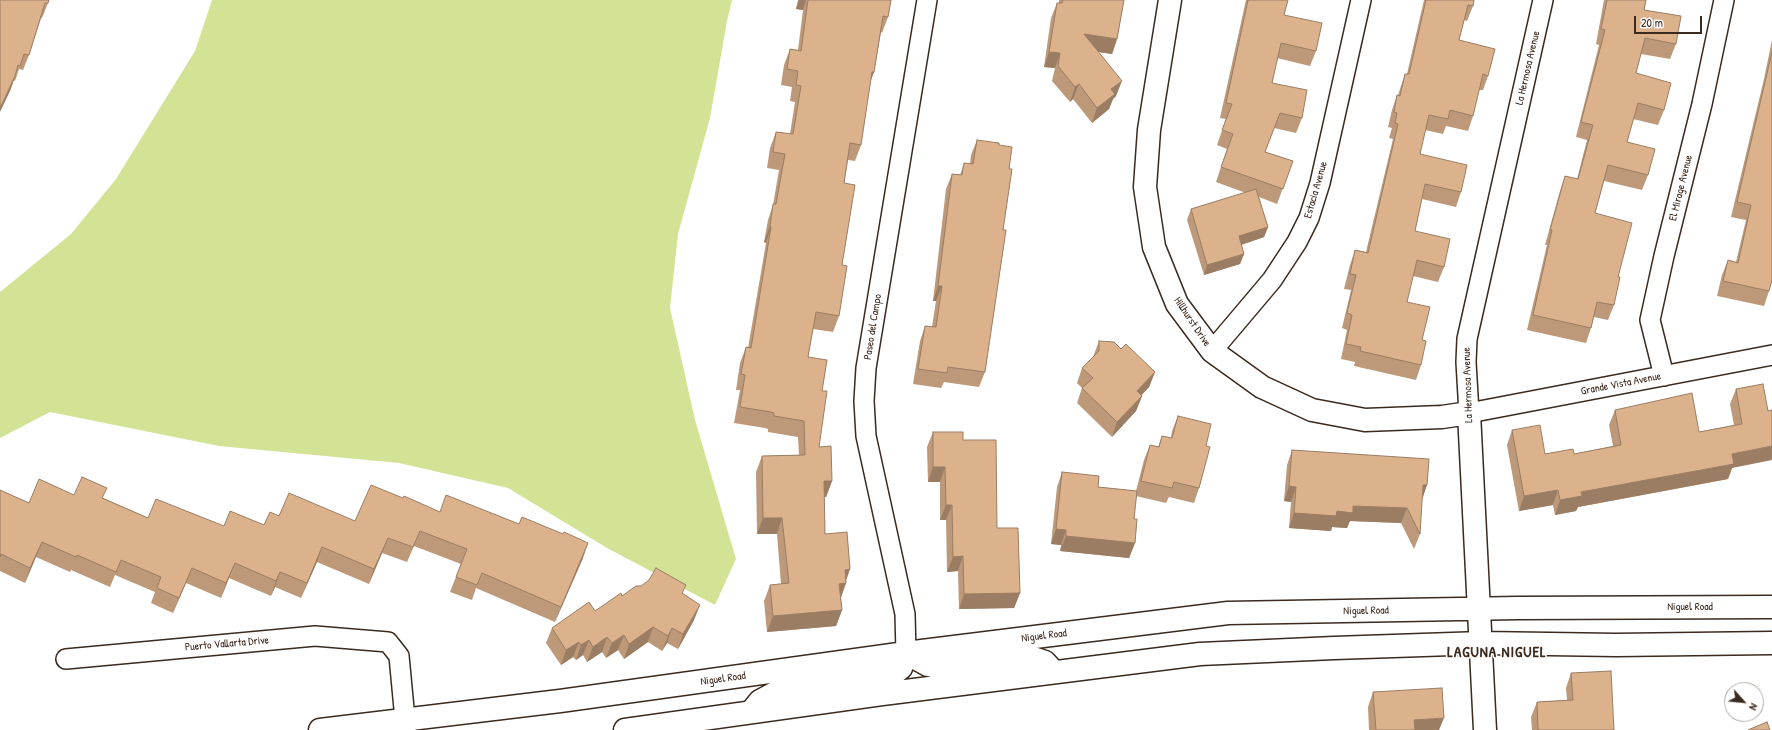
<!DOCTYPE html>
<html>
<head>
<meta charset="utf-8">
<style>
	body { margin:0 }
	#map { position:relative; width:1772px; height:730px; overflow:hidden; background:#fff; font-family:"Patrick Hand",sans-serif }
	canvas { display:block }
	.north { position:absolute; left:1724px; top:682px; width:40px; height:40px; box-sizing:border-box; background:#fff; border:1px solid #b1aaa5; border-radius:50%; rotate:117deg; font-size:11px; font-weight:700; line-height:16px; text-align:center; color:#3b2a1e }
	.north::after { content:''; display:block; margin:auto; width:14px; height:18px; background:#3b2a1e; clip-path:polygon(50% 0,100% 100%,50% 72%,0 100%) }
	.scale { position:absolute; left:1634px; top:16px; width:68px; height:18px; box-sizing:border-box; border:2px solid #3b2a1e; border-top:0; padding-left:5px; font-size:12px; line-height:14px; white-space:nowrap; color:#3b2a1e; -webkit-text-stroke:3px #fff; paint-order:stroke }
</style>
</head>
<body>
<div id="map">
<canvas width="1772" height="730"></canvas>
<div class="north">N</div>
<div class="scale">20 m</div>
</div>
<script>
const context = document.querySelector('canvas').getContext('2d');
context.lineJoin = 'round';
function fillPath(path, color) { context.fillStyle = color; context.fill(path, 'evenodd'); }
const poly = rows => new Path2D(rows.map(r => 'M' + r).join(''));
function stroke(path, color, width, dash) { context.strokeStyle = color; context.lineWidth = width; context.lineCap = dash ? 'butt' : 'round'; context.setLineDash(dash || []); context.stroke(path); }
function label(font, color, halo, rows, align = 'center') {
  context.font = font + ' "Patrick Hand",sans-serif'; context.lineWidth = 3; context.setLineDash([]); context.textBaseline = 'middle'; context.strokeStyle = halo; context.fillStyle = color; for (const [text, x, y, turn = 0] of rows) {
    context.save(); context.translate(x, y); context.rotate((+turn || 0) * Math.PI / 180); context.textAlign = isNaN(turn) ? turn : align; if (halo) context.strokeText(text, 0, 0); context.fillText(text, 0, 0); context.restore();
  }
}
fillPath(poly([
	[212,0,732,0,727,21,710,118,678,234,670,308,695,420,736,559,715,605,607,548,508,488,399,463,219,446,50,412,0,438,0,292,71,234,116,179,195,51]
]), '#d3e396');
const street = poly([
	[1543,0,1467,339,1466,362,1469,413,1772,355],
	[1212,351,1272,280,1297,242,1309,218,1320,183,1361,0],
	[1664,376,1650,320,1664,256,1702,104,1724,0],
	[906,653,905,614,866,436,864,401,866,368,927,0],
	[66,659,315,636,388,642,399,656,406,730]
]);
const secondary = poly([
	[1170,0,1149,130,1145,187,1154,247,1177,304,1212,351,1262,387,1312,410,1365,420,1442,417,1469,413,1485,730],
	[906,653,928,665,944,668,1033,658,1045,662,1054,672],
	[751,712,760,701,775,693,891,676,901,668,906,653],
	[320,730,560,701,906,653,1228,613,1518,608,1772,607],
	[625,730,882,694,1200,654,1334,648,1482,643,1616,645,1772,643]
]);
stroke(street, '#3b2a1e', 22);
stroke(secondary, '#3b2a1e', 25);
stroke(street, '#fff', 19);
stroke(secondary, '#fff', 22);
fillPath(poly([
	[0,0,48,3,42,18,41,18,29,55,23,70,19,69,15,81,14,80,10,91],
	[798,0,891,0,888,17,882,33,881,32,874,72,870,81,861,145,855,161,848,160,844,183,842,265,839,316,833,332,813,329,808,357,822,391,819,447,832,481,826,497,824,497,825,534,850,569,846,580,846,583,841,598,842,610,836,626,767,632,764,601,770,585,781,584,777,534,757,534,756,472,762,456,799,455,798,437,768,432,768,429,765,428,734,423,740,390,736,390,740,363,746,347,748,348,766,243,764,242,768,220,773,205,779,170,767,168,770,148,776,132,790,134,795,102,790,101,792,87,781,85,784,65,790,49,798,50,803,10,796,9],
	[1059,0,1124,0,1117,39,1112,54,1098,52,1116,96,1113,99,1109,109,1092,123,1073,99,1070,102,1052,81,1055,68,1044,67,1051,18,1057,3,1059,3],
	[1246,0,1288,0,1284,15,1316,51,1310,66,1277,58,1272,83,1302,118,1296,133,1274,128,1265,152,1293,161,1277,204,1259,197,1268,227,1264,237,1241,245,1244,254,1240,264,1204,275,1187,220,1191,209,1246,193,1216,182,1227,149,1217,145,1226,119,1220,118],
	[1424,0,1474,0,1473,6,1467,21,1464,20,1459,40,1488,76,1483,90,1479,90,1473,116,1468,131,1446,126,1443,134,1425,130,1420,154,1461,192,1456,207,1422,199,1415,231,1444,267,1438,282,1413,276,1407,302,1422,340,1421,365,1416,380,1354,366,1355,362,1341,359,1347,330,1342,328,1351,290,1344,289,1350,265,1355,250,1366,252,1393,139,1389,138,1392,128,1388,127,1392,110,1397,95,1398,95,1405,74,1407,74],
	[1604,0,1646,0,1644,10,1676,44,1670,59,1641,54,1636,73,1664,110,1658,125,1633,119,1627,142,1648,175,1642,190,1604,181,1595,213,1618,277,1614,305,1608,320,1594,317,1591,328,1586,343,1527,330,1547,245,1545,245,1560,191,1565,176,1577,179,1587,140,1576,137,1599,45,1596,44],
	[1772,40,1772,280,1769,291,1764,306,1717,296,1722,275,1728,260,1736,262,1746,220,1731,217,1764,79],
	[977,140,999,145,1009,169,1003,230,985,372,979,387,944,382,941,388,913,384,920,341,925,326,932,327,936,301,933,301,946,189,952,174,960,175,964,163,970,164,971,155],
	[1099,341,1121,349,1155,372,1149,387,1141,396,1142,396,1136,411,1112,437,1077,403,1082,388,1077,383,1082,368,1093,357],
	[1763,384,1728,479,1578,507,1576,511,1555,515,1553,505,1519,511,1507,445,1512,430,1545,454,1574,454,1613,446,1609,425,1615,410,1699,432,1734,425,1730,404,1736,389],
	[1178,416,1206,446,1199,488,1194,503,1169,497,1166,503,1136,496,1134,519,1135,543,1129,558,1060,551,1061,545,1051,544,1057,487,1062,472,1098,487,1136,491,1144,460,1150,445,1158,447,1162,436,1171,438,1172,431],
	[933,432,963,440,997,528,1020,593,1014,608,959,609,958,571,947,572,946,520,940,520,940,482,928,482,927,447],
	[1292,450,1422,499,1420,534,1414,549,1401,523,1350,521,1347,528,1332,527,1331,531,1289,528,1291,502,1284,501,1287,465],
	[0,490,29,503,74,495,103,498,148,518,224,526,264,525,279,516,355,521,403,498,440,512,583,558,555,622,476,588,472,600,450,592,461,564,414,546,407,562,382,553,369,584,317,562,301,598,275,587,271,596,229,578,221,598,186,583,173,613,151,603,155,592,115,575,110,587,71,570,70,572,36,557,25,583,0,571],
	[683,593,694,620,678,649,667,643,662,651,648,642,624,659,618,650,606,658,602,652,587,662,583,655,576,660,573,657,561,665,546,643,552,628,595,611,622,596],
	[1571,673,1614,730,1532,730,1531,717,1537,702,1567,700,1566,688],
	[1373,692,1439,730,1369,730,1368,707]
]), '#bd9979');
fillPath(poly([
	[799,0,806,0,803,10,796,9],
	[1084,34,1117,39,1112,54,1079,49],
	[1049,52,1060,53,1055,68,1044,67],
	[872,72,874,72,868,88],
	[15,76,10,91,0,112,0,108],
	[1122,81,1116,96,1113,99,1109,109,1092,123,1097,108,1111,89],
	[1079,84,1073,99,1070,102,1075,87],
	[770,226,771,227,766,243,764,242],
	[1268,227,1264,237,1235,247,1239,236],
	[1244,254,1240,264,1204,275,1207,265],
	[938,286,942,286,936,301,933,301],
	[1155,372,1149,387,1131,406,1137,391],
	[1142,396,1136,411,1112,437,1117,422],
	[1772,446,1772,460,1732,468,1728,479,1578,507,1576,511,1555,515,1560,500,1581,492,1732,454],
	[933,467,945,467,940,482,928,482],
	[824,481,832,481,826,497,819,497],
	[1423,485,1427,485,1422,500],
	[1289,486,1296,487,1291,502,1284,501],
	[1558,490,1553,505,1519,511,1524,496],
	[946,505,952,505,946,520,940,520],
	[1353,506,1407,508,1401,523,1350,521,1347,528,1332,527,1331,531,1289,528,1294,513,1337,511],
	[763,518,782,518,777,534,757,534],
	[1056,529,1066,530,1061,545,1051,544],
	[1066,536,1135,543,1129,558,1060,551],
	[388,538,382,553,369,584,374,569],
	[42,542,36,557,25,583,30,568],
	[588,543,583,558,555,622,561,607],
	[322,547,317,562,301,598,307,583],
	[963,556,958,571,947,572,953,557],
	[235,563,221,598,226,583],
	[192,568,186,583,173,613,179,598],
	[850,569,845,583,846,583,840,599,839,584,845,570],
	[280,572,275,587,271,596,276,581],
	[1020,593,1014,608,959,609,964,594],
	[700,605,694,620,678,649,683,634],
	[842,610,836,626,767,632,773,616],
	[653,627,648,642,624,659,629,644],
	[672,628,667,643,662,651,668,636],
	[624,635,618,650,606,658,612,643],
	[607,637,602,652,587,662,593,647],
	[589,640,583,655,576,660,581,645],
	[579,642,573,657,561,665,566,650],
	[1444,718,1439,730,1411,730,1414,720]
]), '#9a7d63');
const building = poly([
	[0,0,49,0,48,3,45,3,29,55,24,54,20,66,18,65,15,76,0,108,0,0],
	[808,0,891,0,888,17,883,16,874,72,872,72,861,145,850,143,844,183,855,185,842,265,847,266,839,316,816,312,808,357,827,360,822,391,827,391,819,447,831,446,832,481,824,481,825,534,847,532,850,569,845,570,846,583,839,584,842,610,773,616,770,585,789,583,782,518,763,518,762,456,805,455,804,421,774,416,774,413,771,412,740,407,745,375,741,374,746,347,751,348,771,227,770,226,773,204,776,204,785,154,773,152,776,132,793,134,801,86,796,85,798,71,787,69,790,49,801,51,808,0],
	[1063,0,1124,0,1117,39,1084,34,1122,81,1111,89,1115,94,1097,108,1079,84,1075,87,1058,66,1060,53,1049,52,1057,3,1062,3,1063,0],
	[1248,0,1288,0,1284,15,1322,23,1316,51,1281,43,1272,83,1307,90,1302,118,1280,113,1265,152,1293,161,1283,189,1221,167,1233,134,1222,130,1232,104,1226,103,1248,0],
	[1426,0,1474,0,1473,6,1468,5,1459,40,1495,49,1488,76,1483,74,1473,116,1450,110,1448,119,1429,115,1420,154,1467,165,1461,192,1425,184,1415,231,1450,239,1444,267,1417,260,1407,302,1430,307,1422,340,1426,341,1421,365,1360,351,1361,347,1346,344,1352,315,1347,313,1356,275,1350,274,1355,250,1368,253,1398,124,1395,123,1397,113,1394,112,1397,95,1400,96,1405,74,1409,74,1426,0],
	[1607,0,1646,0,1644,10,1681,16,1676,44,1645,38,1636,73,1671,83,1664,110,1638,103,1627,142,1655,149,1648,175,1608,165,1595,213,1632,223,1618,277,1620,277,1614,305,1597,302,1591,328,1533,315,1552,230,1550,230,1565,176,1578,179,1593,125,1581,122,1605,30,1601,29,1607,0],
	[1772,52,1772,280,1769,291,1723,281,1728,260,1738,263,1751,205,1737,202,1772,52],
	[977,140,999,143,999,145,1012,147,1009,169,1012,169,1003,230,1006,230,985,372,948,367,947,373,918,369,925,326,936,327,942,286,938,286,952,174,962,175,964,163,973,164,977,140],
	[1256,189,1268,227,1239,236,1244,254,1207,265,1191,209,1256,189],
	[1099,341,1114,342,1121,349,1126,344,1155,372,1137,391,1142,396,1117,422,1082,388,1093,378,1082,368,1099,351,1099,341],
	[1763,384,1768,411,1772,410,1772,446,1732,454,1734,464,1581,492,1582,496,1560,500,1558,490,1524,496,1512,430,1540,425,1545,454,1573,449,1574,454,1621,445,1615,410,1692,393,1699,432,1742,424,1736,389,1763,384],
	[1178,416,1211,424,1206,446,1210,447,1199,488,1174,482,1172,488,1141,481,1150,445,1159,447,1162,436,1172,438,1178,416],
	[933,432,963,432,963,440,996,440,997,528,1018,528,1020,593,964,594,963,556,953,557,952,505,946,505,945,467,933,467,933,432],
	[1292,450,1429,459,1427,485,1423,485,1420,534,1407,508,1353,506,1353,513,1337,511,1336,516,1294,513,1296,487,1289,486,1292,450],
	[1062,472,1099,476,1098,487,1137,491,1134,519,1137,519,1135,543,1066,536,1066,530,1056,529,1062,472],
	[82,477,107,488,102,498,148,518,156,499,224,526,230,511,264,525,270,512,279,516,289,493,355,521,371,485,403,498,404,496,440,512,446,495,519,524,522,517,563,534,564,532,588,543,561,607,482,573,477,585,456,577,467,549,420,531,413,547,388,538,374,569,322,547,307,583,280,572,276,581,235,563,226,583,192,568,179,598,157,588,161,577,121,560,116,572,77,555,76,557,42,542,30,568,1,554,0,557,0,490,29,503,39,479,74,495,82,477],
	[656,568,686,585,682,593,700,605,683,634,672,628,668,636,653,627,629,644,624,635,612,643,607,637,593,647,589,640,581,645,579,642,566,650,552,628,589,602,595,611,621,593,622,596,636,586,641,586,649,580,656,568],
	[1611,671,1614,730,1538,730,1537,702,1573,700,1571,673,1611,671],
	[1442,688,1444,718,1414,720,1415,730,1376,730,1373,692,1442,688],
	[1767,722,1770,730,1748,730,1767,722]
]);
fillPath(building, '#dcb28d');
stroke(building, '#9a7d63', 1);
label('11px', '#3b2a1e', '#fff', [
	["La Hermosa Avenue",1528,68,-77],
	["El Mirage Avenue",1681,188,-76],
	["Estacia Avenue",1316,190,-74],
	["Hillhurst Drive",1192,322,56],
	["Paseo del Campo",873,327,-81],
	["Grande Vista Avenue",1621,384,-11],
	["La Hermosa Avenue",1468,385,-92],
	["Niguel Road",1690,607],
	["Niguel Road",1366,611,-1],
	["Niguel Road",1044,636,-7],
	["Puerto Vallarta Drive",227,644,-5],
	["Niguel Road",723,679,-8]
]);
context.letterSpacing = '1px';
label('bold 15px', '#3b2a1e', '#fff', [
	["LAGUNA NIGUEL",1497,653]
]);
context.letterSpacing = '0px';
</script>
</body>
</html>
